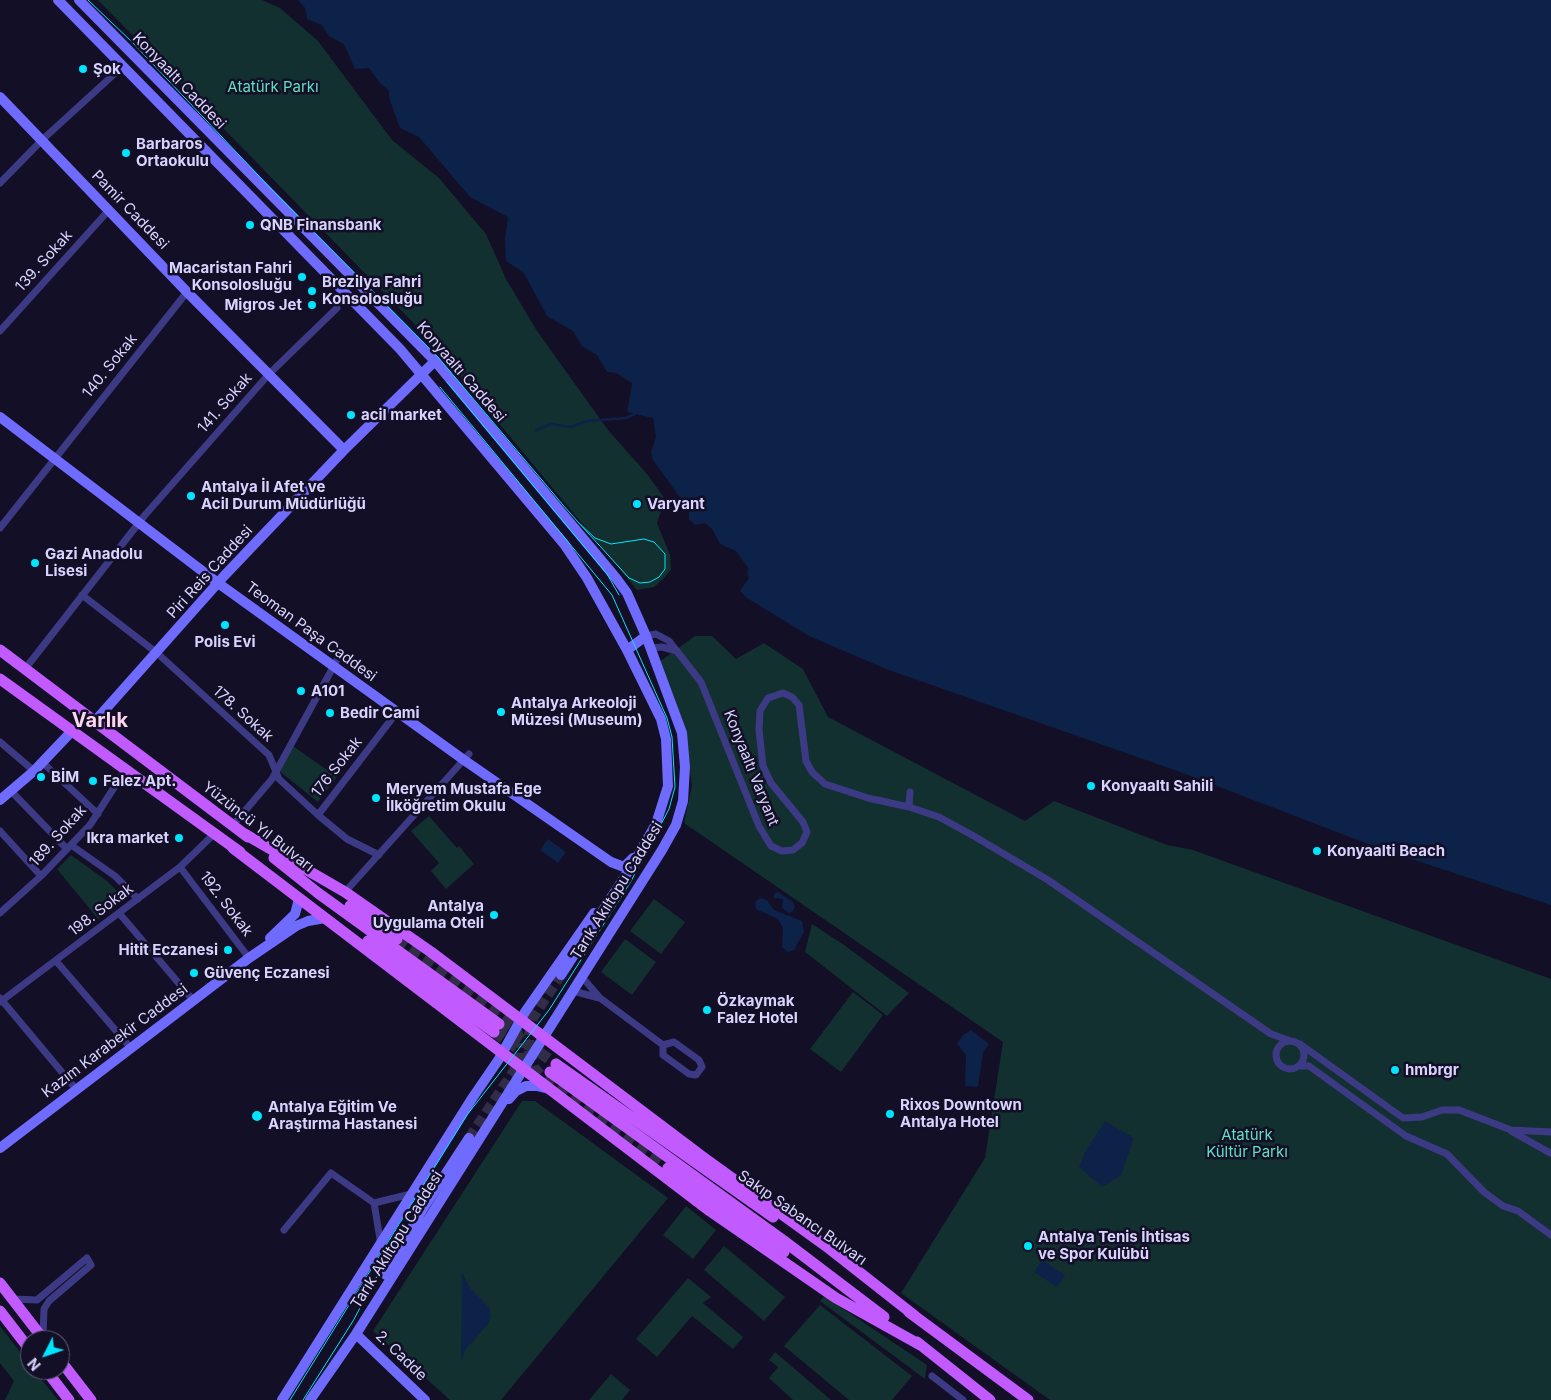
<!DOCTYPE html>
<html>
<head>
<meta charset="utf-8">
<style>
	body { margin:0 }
	#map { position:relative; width:1551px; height:1400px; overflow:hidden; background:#130f26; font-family:Inter,sans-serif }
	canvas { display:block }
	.north { position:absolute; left:20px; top:1330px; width:50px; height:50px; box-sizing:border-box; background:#130f26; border:1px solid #625e7d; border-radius:50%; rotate:229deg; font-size:14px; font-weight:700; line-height:20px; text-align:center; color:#d9d4ff }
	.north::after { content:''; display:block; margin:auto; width:18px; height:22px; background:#00e5ff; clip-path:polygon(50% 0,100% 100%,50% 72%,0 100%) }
</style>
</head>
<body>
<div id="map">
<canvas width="1551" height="1400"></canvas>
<div class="north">N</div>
</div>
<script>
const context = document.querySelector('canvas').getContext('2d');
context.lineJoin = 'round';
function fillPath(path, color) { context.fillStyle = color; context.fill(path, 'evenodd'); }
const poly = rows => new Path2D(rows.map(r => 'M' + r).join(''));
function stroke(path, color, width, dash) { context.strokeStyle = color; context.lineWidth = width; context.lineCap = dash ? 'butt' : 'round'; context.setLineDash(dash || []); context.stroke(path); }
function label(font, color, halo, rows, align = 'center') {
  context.font = font + ' Inter,sans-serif'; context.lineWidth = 5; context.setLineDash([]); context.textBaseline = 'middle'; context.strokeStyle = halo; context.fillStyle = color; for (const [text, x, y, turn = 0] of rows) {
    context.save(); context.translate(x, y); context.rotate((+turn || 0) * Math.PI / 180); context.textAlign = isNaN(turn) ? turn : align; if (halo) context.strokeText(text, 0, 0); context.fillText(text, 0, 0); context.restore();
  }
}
fillPath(poly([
	[98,0,262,0,280,8,318,41,392,140,439,178,486,234,506,279,537,331,608,430,647,474,665,499,657,523,670,555,671,570,664,578,654,587,637,590,430,340],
	[695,636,712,636,736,659,764,643,803,669,828,717,1025,821,1054,801,1167,845,1193,850,1551,979,1551,1400,1050,1400,901,1293,985,1158,1003,1042,684,823,692,785,683,727,659,662],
	[293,746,337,777,318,802,278,770],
	[429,816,457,848,459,846,474,864,446,889,431,871,439,863,411,831],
	[71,855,107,881,122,896,98,919,57,869],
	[654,899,685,922,661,954,630,931],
	[812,924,844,945,909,993,887,1016,805,952],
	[625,939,656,962,632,995,601,972],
	[853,992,883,1015,841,1072,810,1049],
	[522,1101,535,1101,668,1198,501,1400,450,1400,373,1331],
	[686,1206,716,1230,693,1259,663,1235],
	[724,1246,785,1297,764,1321,704,1270],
	[688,1278,711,1297,703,1303,743,1337,733,1349,692,1316,657,1357,636,1339],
	[824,1296,927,1365,925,1379,820,1301],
	[820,1305,912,1376,892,1400,849,1400,784,1346],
	[0,1326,30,1365,30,1370,34,1370,58,1400,5,1400,14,1381,0,1363],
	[775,1352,831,1400,793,1400,769,1378,778,1367,769,1360],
	[611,1374,630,1390,622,1400,589,1400]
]), '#12302f');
fillPath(poly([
	[298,0,1551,0,1551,905,1381,849,1183,773,886,669,809,636,747,598,740,591,749,578,747,572,749,569,736,551,720,544,712,529,705,523,695,525,689,519,689,510,653,460,651,452,656,437,653,418,627,412,632,383,616,373,607,372,597,355,582,346,573,331,547,316,524,273,506,261,505,239,508,217,470,197,419,137,400,128,389,98,389,91,379,82,369,68,355,69,344,44,329,36,322,25,307,19,305,8],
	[548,839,566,852,558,863,540,850],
	[778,892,793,902,795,907,792,912,789,913,782,908,783,899,774,898,774,894],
	[760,898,767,900,774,910,802,921,804,932,794,950,788,952,782,947,783,928,778,919,756,909,755,902],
	[971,1030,989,1044,983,1053,978,1087,965,1086,966,1055,957,1044,963,1035],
	[1105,1121,1134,1138,1121,1175,1102,1187,1079,1167,1086,1150],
	[1042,1260,1065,1275,1057,1287,1034,1272],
	[462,1272,470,1288,489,1307,491,1316,488,1324,466,1349,461,1361]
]), '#0c2248');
stroke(poly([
	[536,430,551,424,571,427,587,421,626,418,635,414]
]), '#0c2248', 2.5);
stroke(poly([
	[529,1050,529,1034,533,1018,561,975],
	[469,1138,515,1069,520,1056,520,1043]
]), '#312d47', 10, [10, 5]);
stroke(poly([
	[397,939,505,1018,516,1029,520,1043],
	[499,1024,556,1064],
	[494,1032,517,1048],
	[529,1050,534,1068,544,1079,668,1168]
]), '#312d47', 11, [11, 5.5]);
stroke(poly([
	[0,183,42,140,123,66],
	[0,331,109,210],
	[0,528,187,292],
	[82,595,157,653,269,755,279,779,318,815,347,839,379,855],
	[646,636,656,634,669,641,701,682,759,826,771,846,782,851,793,850,802,843,807,832,803,822,771,783,763,766,759,730,760,711,768,698,783,693,792,697,799,705,806,761,812,772,825,784,868,798,909,807,939,817,972,835,1048,880,1271,1034,1291,1041],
	[650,648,662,647,677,651],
	[25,669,145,515,269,374,337,308],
	[0,742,34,771],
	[42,762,98,814],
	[11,791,67,849],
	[909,807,910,792],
	[318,815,397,712],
	[233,825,272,779,337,660],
	[0,831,41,876],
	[71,845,115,876,138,899],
	[180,867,249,958],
	[345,892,469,754],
	[0,913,41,876,90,825,126,769],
	[119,913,193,1000],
	[56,961,130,1047],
	[582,977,600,998,663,1045,663,1055,689,1074,696,1075,702,1067,699,1060,674,1042,663,1045],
	[573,991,599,998],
	[0,998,76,1089],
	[0,1002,180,867,213,835],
	'1276 1055a14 14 0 1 1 28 0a14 14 0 1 1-28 0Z',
	[1300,1044,1403,1118,1422,1117,1442,1110,1459,1110,1511,1130,1551,1132],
	[1299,1066,1309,1066,1406,1136,1447,1154,1484,1192,1503,1206,1518,1211,1551,1235],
	[1511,1131,1550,1153],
	[374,1203,381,1245],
	[284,1230,331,1173,374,1203,411,1194],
	[13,1299,37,1300,87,1258,91,1265,49,1301,44,1309,43,1336],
	[932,1376,963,1400]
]), '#3d3a85', 7);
stroke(poly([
	[58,0,400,349,564,544,587,578,627,650,661,719,666,739,668,786,656,824,633,864,561,975],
	[79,0,435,361,616,578,627,593,646,636,682,733,685,767,683,801,676,825,662,850,356,1334,310,1400],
	[0,97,187,292,344,450],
	[0,417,218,583,464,760,611,862,624,867,633,858],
	[627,650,646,636],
	[95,721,224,576,344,450,435,361],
	[0,800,34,771,72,731],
	[270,938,295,914,299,899],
	[509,1099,516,1091,526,1086,537,1086,549,1089],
	[0,1148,249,958,296,926,308,921,325,918],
	[386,1275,422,1210,469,1138],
	[356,1334,425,1400],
	[282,1400,473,1097,499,1059,525,1012,594,913]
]), '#6f6bff', 10);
stroke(poly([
	[0,650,248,837],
	[0,679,240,852],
	[243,833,345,892,431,952,704,1158,826,1246,915,1316],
	[233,848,710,1211,836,1298,922,1346],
	[274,858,318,893,499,1024],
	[350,906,397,939],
	[368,941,494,1032],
	[556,1064,773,1217],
	[550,1072,784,1241,884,1317],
	[668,1168,784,1252],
	[0,1283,44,1340],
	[0,1311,30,1350],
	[909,1312,1028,1400],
	[917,1342,990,1400],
	[60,1360,91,1400],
	[46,1370,69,1400]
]), '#c25bff', 11);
stroke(poly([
	[88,0,132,42,275,193,438,357,563,505,578,522,629,578,640,583,650,582,659,577,665,569,665,554,654,542,644,539,611,544,595,538,578,522],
	[447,382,607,574,619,595],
	[290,1400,467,1115,549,1010,630,883,669,809,675,787,672,737,667,718,612,595,440,387],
	[303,1400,353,1321,389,1254]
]), '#00e5ff', 1);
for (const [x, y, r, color] of [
	[83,69,5,"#00e5ff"],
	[126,153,5,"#00e5ff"],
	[250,225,5,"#00e5ff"],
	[302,277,5,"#00e5ff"],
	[312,291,5,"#00e5ff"],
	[312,305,5,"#00e5ff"],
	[351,415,5,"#00e5ff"],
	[191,496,5,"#00e5ff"],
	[637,504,5,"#00e5ff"],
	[35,563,5,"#00e5ff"],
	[225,625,5,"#00e5ff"],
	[301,691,5,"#00e5ff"],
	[501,712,5,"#00e5ff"],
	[330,713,5,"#00e5ff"],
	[41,777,5,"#00e5ff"],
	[93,781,5,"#00e5ff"],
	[1091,786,5,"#00e5ff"],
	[376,798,5,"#00e5ff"],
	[179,838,5,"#00e5ff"],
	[1317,851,5,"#00e5ff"],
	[494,915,5,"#00e5ff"],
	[228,950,5,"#00e5ff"],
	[194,973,5,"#00e5ff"],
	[707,1010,5,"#00e5ff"],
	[1395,1070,5,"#00e5ff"],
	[890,1114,5,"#00e5ff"],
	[257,1116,6,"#00e5ff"],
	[1028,1246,5,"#00e5ff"]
]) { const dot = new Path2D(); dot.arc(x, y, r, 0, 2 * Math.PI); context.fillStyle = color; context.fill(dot); stroke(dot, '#130f26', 2); }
label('bold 15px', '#d9d4ff', '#130f26', [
	["Şok",93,69],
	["Barbaros",136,144],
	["Ortaokulu",136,161],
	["QNB Finansbank",260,225],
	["Macaristan Fahri",292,268,"right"],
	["Konsolosluğu",292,285,"right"],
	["Brezilya Fahri",322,282],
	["Konsolosluğu",322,299],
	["Migros Jet",302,305,"right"],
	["acil market",361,415],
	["Antalya İl Afet ve",201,487],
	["Acil Durum Müdürlüğü",201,504],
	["Varyant",647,504],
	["Gazi Anadolu",45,554],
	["Lisesi",45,571],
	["Polis Evi",225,642,"center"],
	["A101",311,691],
	["Antalya Arkeoloji",511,703],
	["Müzesi (Museum)",511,720],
	["Bedir Cami",340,713],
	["BİM",51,777],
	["Falez Apt.",103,781],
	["Konyaaltı Sahili",1101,786],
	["Meryem Mustafa Ege",386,789],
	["İlköğretim Okulu",386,806],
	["Ikra market",169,838,"right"],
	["Konyaalti Beach",1327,851],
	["Antalya",484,906,"right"],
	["Uygulama Oteli",484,923,"right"],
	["Hitit Eczanesi",218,950,"right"],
	["Güvenç Eczanesi",204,973],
	["Özkaymak",717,1001],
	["Falez Hotel",717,1018],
	["hmbrgr",1405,1070],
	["Rixos Downtown",900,1105],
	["Antalya Hotel",900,1122],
	["Antalya Eğitim Ve",268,1107],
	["Araştırma Hastanesi",268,1124],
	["Antalya Tenis İhtisas",1038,1237],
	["ve Spor Kulübü",1038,1254]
], 'left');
label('15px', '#d9d4ff', '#130f26', [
	["Konyaaltı Caddesi",179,81,46],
	["Pamir Caddesi",130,210,46],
	["139. Sokak",44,261,-48],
	["140. Sokak",110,366,-51],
	["Konyaaltı Caddesi",461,372,49],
	["141. Sokak",225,403,-49],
	["Piri Reis Caddesi",210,572,-48],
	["Teoman Paşa Caddesi",311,632,36],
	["178. Sokak",243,714,42],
	["176 Sokak",337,767,-52],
	["Konyaaltı Varyant",751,768,68],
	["Yüzüncü Yıl Bulvarı",258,827,38],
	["189. Sokak",58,836,-48],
	["Tarık Akıltopu Caddesi",617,891,-58],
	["192. Sokak",226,904,53],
	["198. Sokak",101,910,-37],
	["Kazım Karabekir Caddesi",115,1041,-37],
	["Sakıp Sabancı Bulvarı",802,1218,35],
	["Tarık Akıltopu Caddesi",397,1240,-58],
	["2. Cadde",401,1356,44]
]);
label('15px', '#5fe0c0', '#130f26', [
	["Atatürk Parkı",273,87],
	["Atatürk",1247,1135],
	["Kültür Parkı",1247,1152]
]);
label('bold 20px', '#ffd6f0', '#130f26', [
	["Varlık",100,721]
]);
</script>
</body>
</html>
